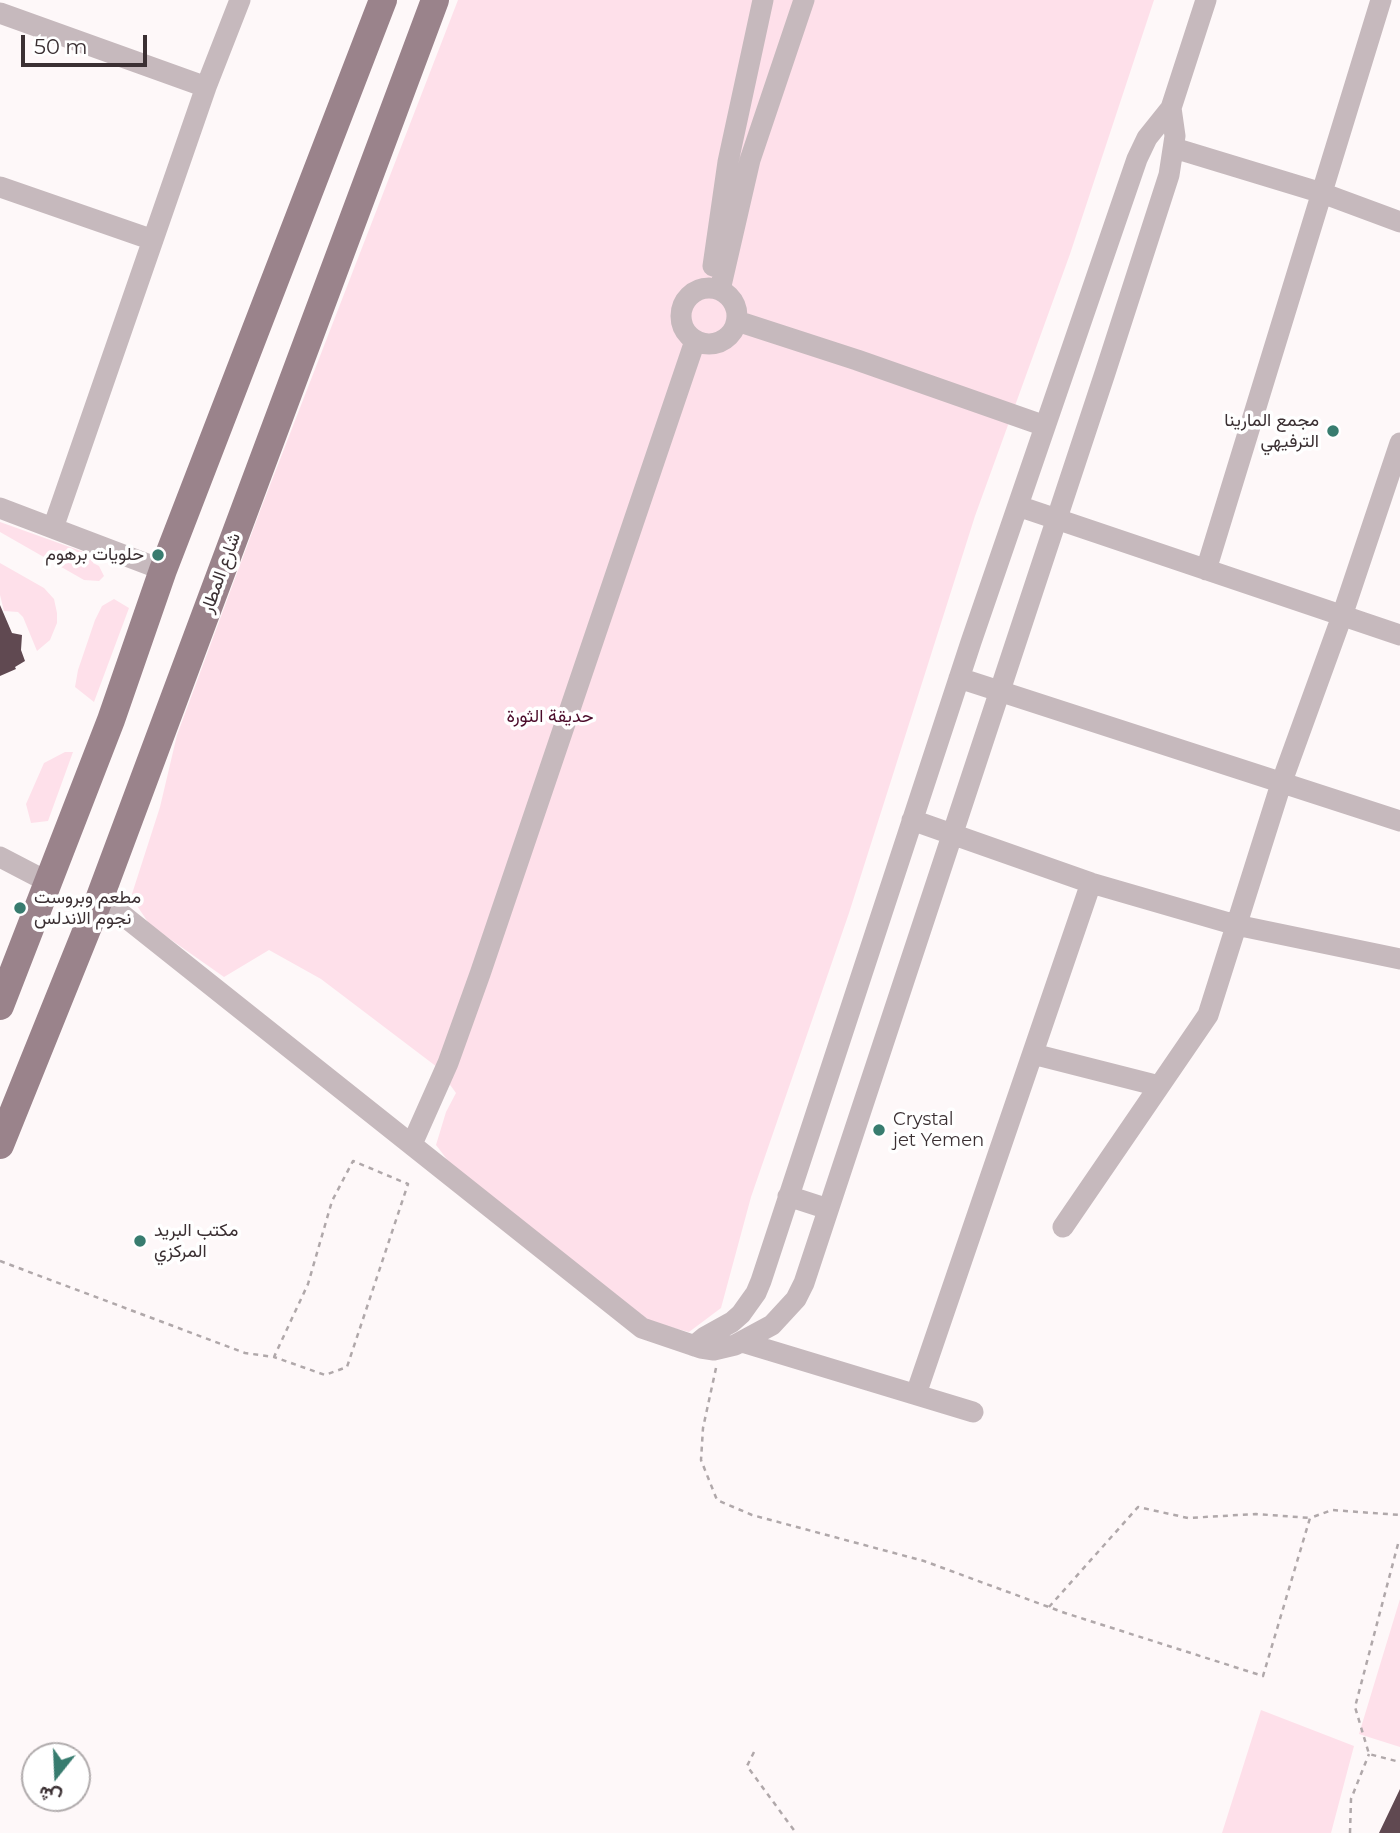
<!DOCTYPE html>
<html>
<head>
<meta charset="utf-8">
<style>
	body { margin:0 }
	#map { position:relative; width:1400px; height:1833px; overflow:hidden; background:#fef8f9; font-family:Montserrat,Vazirmatn,sans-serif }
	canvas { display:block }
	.north { position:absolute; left:21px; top:1742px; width:70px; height:70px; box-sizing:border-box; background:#fff; border:2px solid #b1acad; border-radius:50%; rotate:198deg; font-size:19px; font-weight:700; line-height:28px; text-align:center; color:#3b3033 }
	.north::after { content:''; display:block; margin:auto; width:24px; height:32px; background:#387c6f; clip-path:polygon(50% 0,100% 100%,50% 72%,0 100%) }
	.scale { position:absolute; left:21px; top:35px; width:126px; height:32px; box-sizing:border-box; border:4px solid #3b3033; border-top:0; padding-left:9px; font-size:21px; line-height:24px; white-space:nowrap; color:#3b3033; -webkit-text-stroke:5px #fff; paint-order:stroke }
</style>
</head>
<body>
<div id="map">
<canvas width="1400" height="1833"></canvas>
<div class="north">ش</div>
<div class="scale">50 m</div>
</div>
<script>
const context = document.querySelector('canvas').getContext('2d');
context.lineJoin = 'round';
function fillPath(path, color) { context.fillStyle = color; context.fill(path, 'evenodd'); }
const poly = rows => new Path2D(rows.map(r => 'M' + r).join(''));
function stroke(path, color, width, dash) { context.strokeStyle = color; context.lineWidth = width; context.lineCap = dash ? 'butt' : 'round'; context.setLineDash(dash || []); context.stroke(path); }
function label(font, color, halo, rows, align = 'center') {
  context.font = font + ' Montserrat,Vazirmatn,sans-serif'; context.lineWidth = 7; context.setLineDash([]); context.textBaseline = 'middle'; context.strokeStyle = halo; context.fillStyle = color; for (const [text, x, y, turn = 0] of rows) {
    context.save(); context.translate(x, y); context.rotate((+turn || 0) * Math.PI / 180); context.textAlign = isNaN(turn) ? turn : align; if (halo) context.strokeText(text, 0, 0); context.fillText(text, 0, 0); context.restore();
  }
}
fillPath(poly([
	[458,0,1154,0,1070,254,975,516,849,913,751,1197,721,1308,689,1332,651,1322,452,1166,436,1145,446,1112,456,1093,437,1067,321,979,269,950,224,977,150,925,131,897,160,807,177,735,260,511],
	[0,522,95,556,93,563,99,566,104,576,99,581,84,580,0,532],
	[0,563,44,588,54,599,57,613,57,623,50,640,37,651,23,617,18,612,4,611,0,595],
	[114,599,129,608,94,702,75,687,78,670,95,620,102,606],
	[65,752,73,752,48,821,31,823,26,804,44,763],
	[1400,1599,1400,1747,1359,1734],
	[1261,1710,1354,1746,1331,1833,1222,1833]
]), '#fee0ea');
fillPath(poly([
	[0,605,12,633,22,635,21,650,25,661,15,667,16,669,0,676],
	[1400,1789,1400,1833,1379,1833]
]), '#604951');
stroke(poly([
	[0,1261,245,1353,274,1357,308,1284,332,1201,353,1161,408,1184,347,1367,325,1375,274,1357],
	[716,1368,703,1428,701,1460,717,1500,752,1515,924,1561,1065,1613,1263,1676,1310,1518,1332,1510,1400,1515],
	[1398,1544,1355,1707,1369,1754,1400,1762],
	[1049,1607,1138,1507,1188,1518,1256,1514,1310,1518],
	[754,1752,747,1766,796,1833],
	[1350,1833,1351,1799,1369,1754]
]), '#b0a8aa', 2.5, [5, 5]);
stroke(poly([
	[0,13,206,87],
	[1174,148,1322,193,1400,222],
	[0,187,153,240],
	[713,266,728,162,763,0],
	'681 316a28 28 0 1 1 56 0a28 28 0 1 1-56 0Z',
	[720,290,750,160,804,0],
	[737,321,857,360,1045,426],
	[1018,506,1400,635],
	[0,508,163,570],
	[53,528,206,87,240,0],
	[1206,570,1381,0],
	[959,678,1400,821],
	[912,820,1091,883,1236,925,1400,959],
	[0,857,48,882],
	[100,897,642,1328,701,1348,714,1350,735,1345,772,1325,796,1299,804,1283,1105,373,1169,175,1175,136,1171,108],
	[1033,1054,1159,1086],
	[412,1144,448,1063,480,974,695,341],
	[788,1196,828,1209],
	[1063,1227,1208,1015,1281,784,1342,616,1400,443],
	[742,1342,973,1412],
	[694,1346,705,1337,732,1322,741,1314,756,1293,761,1281,971,642,1137,159,1147,138,1171,108,1206,0],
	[916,1394,1091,883]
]), '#c6b9bd', 21);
stroke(poly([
	[0,1006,111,720,163,570,383,0],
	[0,1145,100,897,435,0]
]), '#9a838b', 28);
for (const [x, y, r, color] of [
	[1333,431,7,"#387c6f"],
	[158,555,7,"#387c6f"],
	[20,908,7,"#387c6f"],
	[879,1130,7,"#387c6f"],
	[140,1241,7,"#387c6f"]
]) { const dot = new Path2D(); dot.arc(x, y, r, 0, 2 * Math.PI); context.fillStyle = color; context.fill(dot); stroke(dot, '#fff', 2.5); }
label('18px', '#3b3033', '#fff', [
	["مجمع المارينا",1319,421,"right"],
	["الترفيهي",1319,442,"right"],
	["حلويات برهوم",144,555,"right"],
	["مطعم وبروست",34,898],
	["نجوم الاندلس",34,919],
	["Crystal",893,1120],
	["jet Yemen",893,1141],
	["مكتب البريد",154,1231],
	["المركزي",154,1252]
], 'left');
label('18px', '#3b3033', '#fff', [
	["شارع المطار",221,573,-70]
]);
label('18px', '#4b0b2a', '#fff', [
	["حديقة الثورة",550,717]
]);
</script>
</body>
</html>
